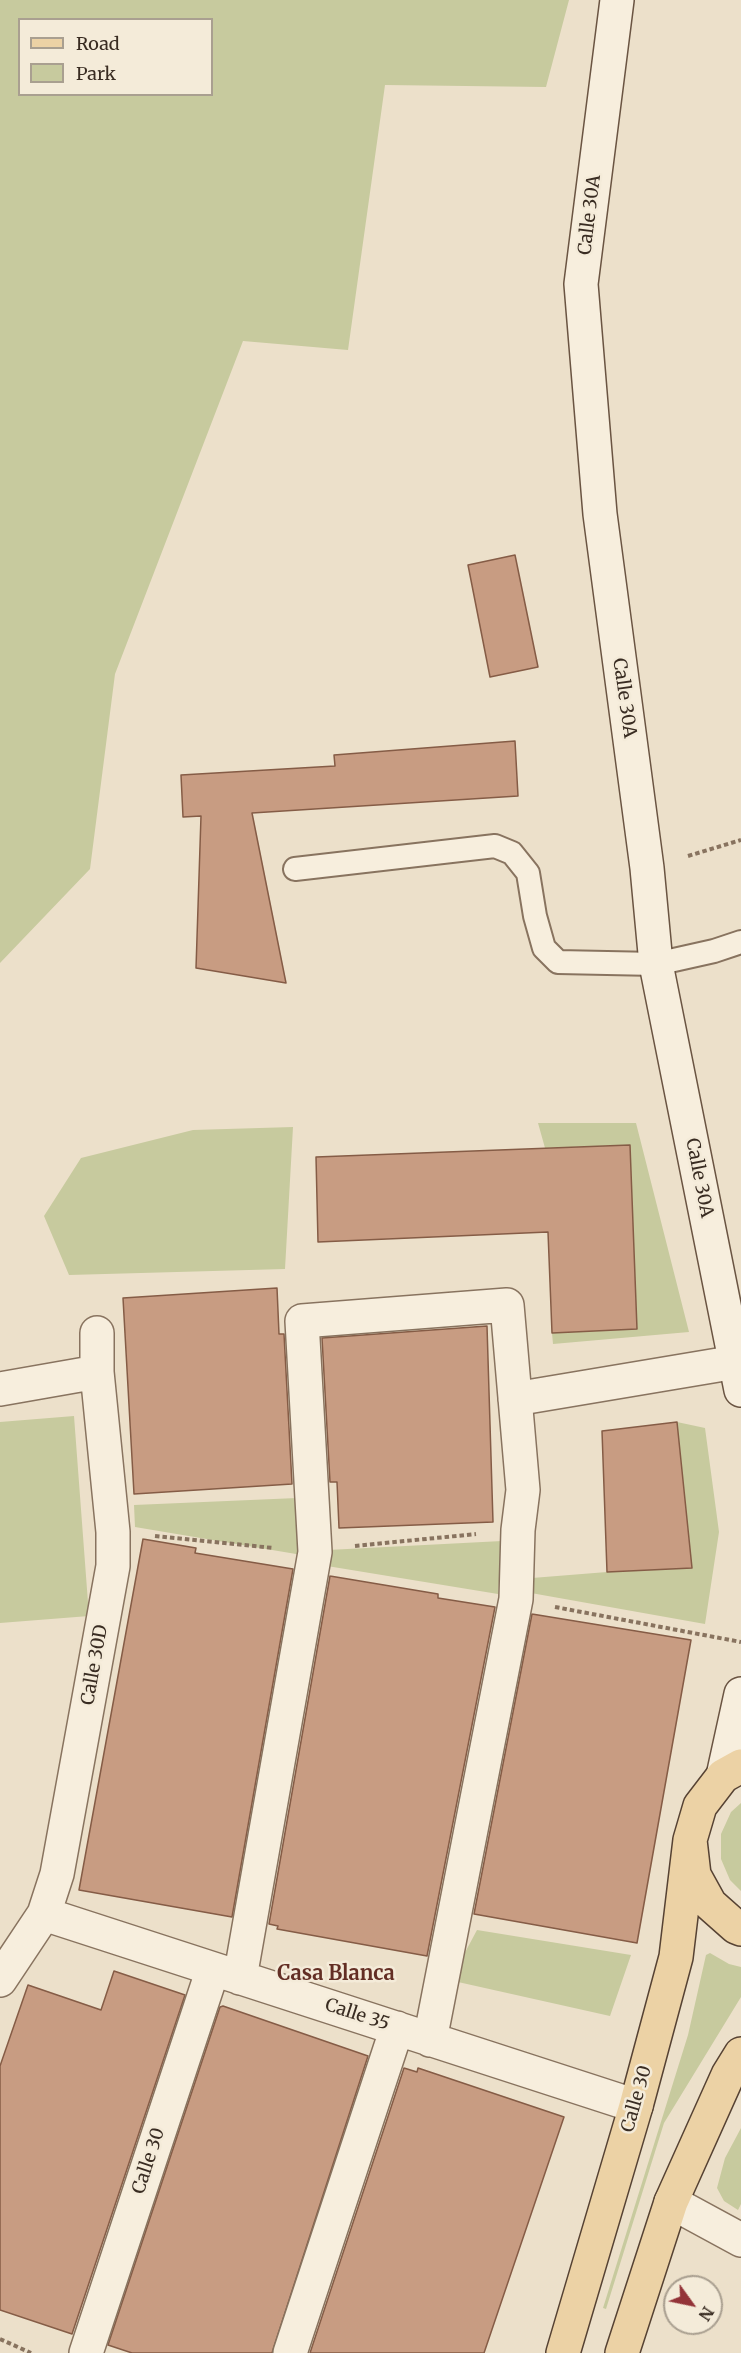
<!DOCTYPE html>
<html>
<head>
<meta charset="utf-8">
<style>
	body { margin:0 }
	#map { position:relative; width:741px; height:2353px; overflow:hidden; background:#ece0ca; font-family:Merriweather,serif }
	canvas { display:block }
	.legend { position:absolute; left:18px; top:18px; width:195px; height:78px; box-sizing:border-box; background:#f4ebd9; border:2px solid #a99f90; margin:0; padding:8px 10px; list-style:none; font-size:18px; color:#392c22 }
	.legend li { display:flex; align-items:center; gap:12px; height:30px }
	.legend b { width:30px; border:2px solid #a99f90 }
	.north { position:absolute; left:663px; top:2275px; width:60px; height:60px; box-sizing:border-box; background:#f4ebd9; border:2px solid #a99f90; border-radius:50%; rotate:123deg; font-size:16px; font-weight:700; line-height:24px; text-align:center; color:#392c22 }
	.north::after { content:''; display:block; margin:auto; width:21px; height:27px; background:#933338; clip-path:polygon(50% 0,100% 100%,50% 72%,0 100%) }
</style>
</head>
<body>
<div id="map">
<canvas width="741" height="2353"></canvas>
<ul class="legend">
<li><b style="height:8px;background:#ecd2a5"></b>Road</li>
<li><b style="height:16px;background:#c7ca9e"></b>Park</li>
</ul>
<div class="north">N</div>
</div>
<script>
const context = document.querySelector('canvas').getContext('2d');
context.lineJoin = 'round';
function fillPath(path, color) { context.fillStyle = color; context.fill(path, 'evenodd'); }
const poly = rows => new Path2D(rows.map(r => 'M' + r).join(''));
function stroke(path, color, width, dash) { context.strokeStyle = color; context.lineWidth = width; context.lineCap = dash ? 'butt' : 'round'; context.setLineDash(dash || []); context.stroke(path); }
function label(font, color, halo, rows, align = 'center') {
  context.font = font + ' Merriweather,serif'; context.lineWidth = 5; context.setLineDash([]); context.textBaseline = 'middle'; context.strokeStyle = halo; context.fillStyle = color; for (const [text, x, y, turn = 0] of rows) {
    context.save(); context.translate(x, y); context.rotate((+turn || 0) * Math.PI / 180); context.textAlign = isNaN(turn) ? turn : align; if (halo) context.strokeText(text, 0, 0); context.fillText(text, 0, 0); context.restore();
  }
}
fillPath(poly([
	[0,0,569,0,546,87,385,85,348,350,243,341,115,674,90,869,0,963],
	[20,20,212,20,212,94,20,94],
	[538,1123,636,1123,689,1332,553,1344,552,1333,637,1328,630,1145,545,1148],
	[293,1127,285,1269,69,1275,44,1216,81,1158,193,1130],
	[74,1416,89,1616,0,1623,0,1422],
	[677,1422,705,1428,719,1532,705,1624,531,1593,532,1578,607,1572,692,1568],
	[297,1498,302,1555,135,1527,134,1505],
	[502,1541,498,1594,327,1566,328,1550],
	[741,1803,741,1891,730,1880,721,1859,721,1834,731,1812],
	[477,1930,631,1955,610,2016,458,1982,461,1960],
	[710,1953,729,1964,741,1967,741,1997,664,2123,606,2309,603,2308,688,2035,706,1955],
	[741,2128,741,2204,738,2210,724,2201,717,2188,725,2158]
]), '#c7ca9e');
const building = poly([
	[515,555,538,667,490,677,468,565,515,555],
	[515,741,518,796,252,813,286,983,196,968,201,816,183,817,181,775,335,766,334,755,515,741],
	[630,1145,637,1329,552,1333,548,1232,318,1242,316,1157,630,1145],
	[277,1288,279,1334,284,1334,292,1484,134,1494,123,1298,277,1288],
	[487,1326,493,1522,339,1528,337,1482,330,1482,322,1338,487,1326],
	[677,1422,692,1568,607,1572,602,1431,677,1422],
	[143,1539,196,1548,195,1553,293,1569,232,1917,79,1890,143,1539],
	[330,1576,438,1594,438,1598,495,1607,427,1956,277,1929,278,1926,269,1924,330,1576],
	[532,1614,691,1640,637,1943,474,1914,532,1614],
	[114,1971,185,1995,72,2334,0,2310,0,2066,28,1985,101,2010,114,1971],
	[223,2006,368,2056,272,2353,132,2353,108,2345,220,2007,223,2006],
	[404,2068,417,2072,418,2068,564,2117,484,2353,310,2353,404,2068]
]);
fillPath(building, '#c89c82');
stroke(building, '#855c46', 1.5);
const lane = poly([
	[295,869,495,846,512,853,528,873,535,916,544,948,558,962,656,964,714,951,741,942]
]);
const street = poly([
	[0,1389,97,1372],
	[515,1399,736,1362],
	[44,1914,636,2106],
	[240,1978,315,1552,302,1321,507,1305,523,1490,518,1530,516,1599,430,2040],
	[0,1980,44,1914,57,1874,113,1566,113,1532,97,1372,97,1333],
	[671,2202,741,2240],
	[86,2353,213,1969],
	[290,2353,397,2028]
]);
const secondary = poly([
	[617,0,581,284,600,514,647,868,656,964,741,1390],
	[723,1776,741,1694]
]);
const primary = poly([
	[741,1766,723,1776,700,1806,690,1840,694,1875,710,1904,736,1927,741,1929],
	[563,2353,636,2106,676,1957,690,1840],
	[622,2353,671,2202,728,2075,741,2054]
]);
stroke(lane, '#88735f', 26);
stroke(street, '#88735f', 36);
stroke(secondary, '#6a5442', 36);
stroke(primary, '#564233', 36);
stroke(poly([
	[688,856,741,840],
	[155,1536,273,1548],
	[355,1546,476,1534],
	[555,1607,741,1642],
	[0,2339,31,2353]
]), '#88735f', 4, [4.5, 3]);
stroke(lane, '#f7eedd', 22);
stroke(street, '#f7eedd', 33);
stroke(secondary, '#f7eedd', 33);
stroke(primary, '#ecd2a5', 33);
label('18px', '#392c22', '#f4ebd9', [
	["Calle 30A",590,215,-83],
	["Calle 30A",624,698,82],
	["Calle 30A",699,1178,79],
	["Calle 30D",95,1665,-80],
	["Calle 35",357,2015,18],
	["Calle 30",637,2099,-74],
	["Calle 30",149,2161,-72]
]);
label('bold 20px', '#632e24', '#f4ebd9', [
	["Casa Blanca",336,1974]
]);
</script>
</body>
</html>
